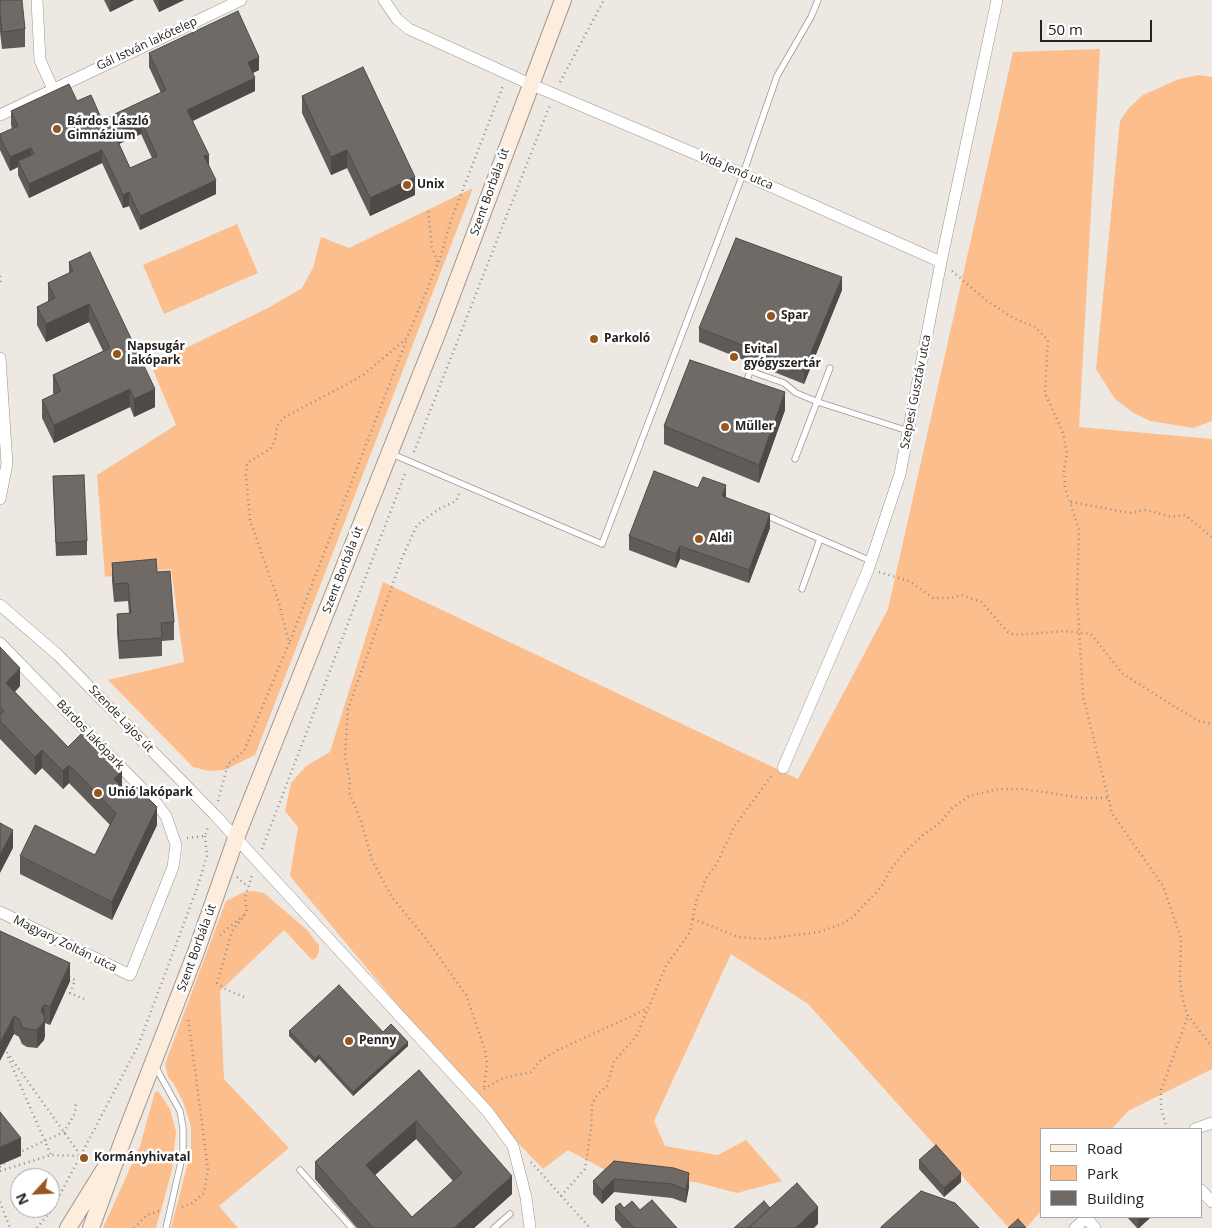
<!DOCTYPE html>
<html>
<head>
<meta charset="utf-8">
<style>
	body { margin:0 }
	#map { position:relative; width:1212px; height:1228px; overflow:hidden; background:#eee8e3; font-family:"Open Sans",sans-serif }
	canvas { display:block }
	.legend { position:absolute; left:1040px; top:1128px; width:162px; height:90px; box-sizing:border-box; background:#fff; border:1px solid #a8a7a7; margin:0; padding:6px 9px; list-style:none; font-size:15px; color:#252322 }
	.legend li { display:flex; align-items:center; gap:10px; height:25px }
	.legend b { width:25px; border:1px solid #a8a7a7 }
	.north { position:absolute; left:10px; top:1168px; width:50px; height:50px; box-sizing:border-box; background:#fff; border:1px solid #a8a7a7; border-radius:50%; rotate:245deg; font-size:14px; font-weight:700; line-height:20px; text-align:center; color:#252322 }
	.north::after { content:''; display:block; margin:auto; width:18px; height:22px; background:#95571d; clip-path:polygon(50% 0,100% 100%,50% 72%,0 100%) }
	.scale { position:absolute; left:1040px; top:20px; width:112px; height:22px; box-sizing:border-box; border:2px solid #252322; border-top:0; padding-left:6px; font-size:15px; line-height:18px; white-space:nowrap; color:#252322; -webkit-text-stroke:4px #fff; paint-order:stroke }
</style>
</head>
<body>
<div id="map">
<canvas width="1212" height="1228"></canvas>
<ul class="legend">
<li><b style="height:6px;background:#feecdd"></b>Road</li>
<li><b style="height:14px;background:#fcbe8d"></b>Park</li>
<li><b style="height:14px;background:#706a66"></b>Building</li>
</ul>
<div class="north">N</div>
<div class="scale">50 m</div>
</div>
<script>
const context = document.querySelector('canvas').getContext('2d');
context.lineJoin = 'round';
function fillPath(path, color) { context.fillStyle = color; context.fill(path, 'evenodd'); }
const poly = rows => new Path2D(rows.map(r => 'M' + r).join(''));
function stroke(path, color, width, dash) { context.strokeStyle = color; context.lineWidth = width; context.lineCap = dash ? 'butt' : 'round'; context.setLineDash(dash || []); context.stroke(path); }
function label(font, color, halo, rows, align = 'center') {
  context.font = font + ' "Open Sans",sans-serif'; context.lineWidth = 5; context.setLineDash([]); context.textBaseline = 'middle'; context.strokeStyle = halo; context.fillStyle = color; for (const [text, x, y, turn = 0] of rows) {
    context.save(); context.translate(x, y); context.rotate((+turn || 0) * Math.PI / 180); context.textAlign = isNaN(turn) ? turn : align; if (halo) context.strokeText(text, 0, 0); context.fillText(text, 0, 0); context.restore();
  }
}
fillPath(poly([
	[1100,49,1079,427,1212,439,1212,1069,1128,1111,1112,1129,1041,1129,1041,1211,1026,1228,1009,1228,808,1004,731,954,654,1121,665,1146,718,1155,746,1140,782,1181,737,1193,695,1182,611,1173,568,1150,543,1169,476,1099,290,876,298,827,285,811,291,783,306,766,330,752,383,582,798,779,888,609,1013,52],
	[1199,75,1212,77,1212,421,1193,428,1150,421,1132,412,1115,399,1096,369,1120,121,1128,109,1143,95,1179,79],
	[473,188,255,755,225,770,209,771,193,767,108,680,184,662,171,569,105,577,97,475,176,425,151,365,268,308,302,288,313,268,321,237,349,248],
	[237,224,258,273,164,314,143,265],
	[253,891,264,893,306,929,319,945,319,952,316,958,312,960,284,930,220,991,224,1079,289,1148,219,1206,238,1228,171,1228,191,1151,191,1127,184,1104,174,1084,168,1077,165,1064,226,901,244,892],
	[158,1091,170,1109,176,1132,172,1170,156,1228,103,1228,140,1146,155,1092]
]), '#fcbe8d');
const lane = poly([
	[745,386,750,371,784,383,796,393,818,402,908,431],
	[392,454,602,544,743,174,777,76,811,17,818,0],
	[795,459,830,368],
	[763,514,871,561],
	[802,589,820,539],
	[155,1066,180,1111,183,1128,183,1153,166,1228],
	[300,1170,352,1228],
	[494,1228,510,1214]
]);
const street = poly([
	[37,0,40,60,53,89],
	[384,0,397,19,409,29,530,84,743,174,941,262],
	[0,115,241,0],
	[0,358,7,464,0,499],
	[0,605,58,655,214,814,488,1112,513,1146,526,1197,530,1228],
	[0,643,157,804,166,816,176,845,173,867,130,975,0,912],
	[783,768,868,570,900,474,941,262,997,0],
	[1195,1129,1212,1123],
	[1201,1190,1212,1202],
	[1086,1218,1095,1228],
	[1075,1228,1087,1217]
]);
const secondary = poly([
	[68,1228,107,1165],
	[91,1228,123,1140,196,952,236,838,439,329,563,0]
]);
stroke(lane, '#9c9692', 7);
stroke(street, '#9c9692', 12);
stroke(secondary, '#9c9692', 18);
stroke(poly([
	[560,82,604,0],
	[439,262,451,220,503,86],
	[952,271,987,301,1015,319,1034,326,1048,340,1045,393,1063,433,1067,454,1064,470,1065,488,1079,530,1077,595,1083,696,1112,813,1163,886,1181,938,1180,981,1183,1001,1188,1016,1212,1047],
	[0,276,1,285],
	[414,452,550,105],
	[459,494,456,501,439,509,417,525,402,558,348,709,345,756,350,781,349,792,361,821,372,860,381,877,392,897,427,940,466,995,485,1050,487,1063,484,1089],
	[1071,502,1130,513,1146,510,1172,517,1185,515,1212,537],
	[879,572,909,581,933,598,951,598,961,595,981,602,1008,632,1015,635,1066,631,1091,634,1123,674,1172,705,1199,721,1212,724],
	[290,641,407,339],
	[218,801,228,764,244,751,289,643,279,603,250,520,246,475,247,463,270,449,275,440,277,426,283,418,362,376,407,338,438,263,432,247,428,210],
	[187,838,205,836,208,827],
	[262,849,406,471],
	[237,877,247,886],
	[693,919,739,937,765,939,819,932,842,924,853,917,881,887,893,866,904,853,923,835,941,822,951,809,969,796,998,789,1023,789,1084,798,1107,798],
	[220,935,244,915],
	[69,977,75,980,70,993,84,999],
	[244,997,227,990,217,983,232,931,247,912,245,898,252,875],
	[8,1057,51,1155],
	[484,1089,503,1078,531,1072,541,1060,558,1050,647,1009],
	[1167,1129,1161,1108,1161,1090,1188,1016],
	[18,1153,64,1132,75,1113,76,1102],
	[531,1162,590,1228],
	[0,1167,6,1162],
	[0,1171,51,1155,81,1156,6,1051],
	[561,1196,585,1169,591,1129,592,1104,597,1095,607,1086,614,1061,636,1037,666,966,690,932,697,897,702,891,705,880,717,863,734,827,772,775],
	[0,1202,10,1228],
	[182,1207,191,1204,204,1193,208,1169,188,1017],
	[37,1228,53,1208,138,1046,196,891,207,856,205,836],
	[134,1228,147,1215,159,1211]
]), '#918d8a', 2.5, [1, 4]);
stroke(lane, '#fff', 5.5);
stroke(street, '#fff', 11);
stroke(secondary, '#feecdd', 16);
fillPath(poly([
	[0,0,25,29,25,47,2,49,0,32],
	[104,0,134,0,110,12],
	[153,0,184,0,159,12],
	[149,53,259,70,253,73,255,91,193,121,209,165,216,194,140,230,129,206,123,208,102,163,29,198,18,175,18,167,10,171,0,150,0,134,12,129,11,125,11,111,77,101,102,120,161,93,149,67],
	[141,134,152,158,130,168,119,144],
	[302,96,415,195,370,216,347,168,331,175,302,113],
	[69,262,155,407,134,417,130,407,54,443,42,418,42,400,54,394,53,393,53,375,103,351,89,322,46,342,37,325,37,307,48,302,48,283,69,273],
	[842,290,804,384,699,342,699,328],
	[785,410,759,483,664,444,664,426],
	[53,476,87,541,87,555,56,556],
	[726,498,770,528,749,583,680,559,676,568,629,550,629,536],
	[112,563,157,572,174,622,174,640,162,641,162,656,119,659,117,632,117,614,129,613,128,601,114,602,112,581],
	[0,647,20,686,15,692,68,747,122,787,157,825,112,920,20,874,20,856,95,855,110,825,69,783,63,789,42,768,35,775,0,739],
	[0,931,70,981,50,1025,45,1023,44,1040,37,1048,27,1047,22,1044,19,1037,14,1034],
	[289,1031,383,1032,408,1046,353,1096,319,1059,315,1063,289,1036],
	[419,1070,512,1194,474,1228,357,1228,315,1179,315,1162],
	[416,1139,453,1181,412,1217,375,1175],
	[919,1160,961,1182,944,1197,919,1169],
	[614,1161,689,1187,686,1203,672,1198,614,1192,602,1204,593,1194,593,1181],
	[615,1207,640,1210,677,1228,622,1228,615,1220],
	[1127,1217,1151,1217,1139,1228,1137,1228]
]), '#605b58');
fillPath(poly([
	[110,0,134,0,110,12],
	[159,0,184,0,159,12],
	[259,57,259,70,248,75,248,62],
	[255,78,255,91,187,123,187,110],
	[141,120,141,134,114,146,114,133],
	[31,148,31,161,18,161,18,167,10,171,10,157],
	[102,150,102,163,29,198,29,184],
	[347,150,347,168,331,175,331,157],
	[209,155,209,168,204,156],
	[415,177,415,195,370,216,370,198],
	[216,180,216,194,140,230,140,216],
	[129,192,129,206,123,208,123,195],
	[842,277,842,290,804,384,804,370],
	[89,304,89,322,46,342,46,324],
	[130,389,130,407,54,443,54,425],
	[155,389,155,407,134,417,134,399],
	[785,392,785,410,759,483,759,465],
	[726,485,726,499,722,496],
	[770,514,770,528,749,583,749,570],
	[680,546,680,559,676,568,676,554],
	[20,668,20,686,6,700,6,683],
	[42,750,42,768,35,775,35,757],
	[69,765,69,783,63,789,63,771],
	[122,771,122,789,114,779],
	[157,807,157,825,112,920,112,902],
	[13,830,13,848,0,873,0,855],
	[70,963,70,981,50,1025,50,1007],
	[44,1005,45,1036,44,1040,37,1048,37,1030,41,1010],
	[14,1016,14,1034,0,1061,0,1043],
	[408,1042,408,1046,353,1096,353,1092],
	[319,1055,319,1059,315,1063,315,1059],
	[416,1121,416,1139,366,1183,366,1165],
	[21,1138,21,1156,0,1165,0,1147],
	[689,1173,689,1187,686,1203,686,1190],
	[961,1173,961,1182,944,1197,944,1188],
	[512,1176,512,1194,474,1228,454,1228],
	[614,1179,614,1192,602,1204,602,1191],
	[818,1207,818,1224,814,1228,795,1228],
	[1141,1217,1151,1217,1139,1228,1138,1228,1138,1220]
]), '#4e4a47');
const building = poly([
	[0,0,22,0,25,29,2,32,0,14,0,0],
	[238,11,259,57,248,62,255,78,187,110,209,155,204,156,216,180,140,216,129,192,123,195,102,150,29,184,18,161,34,154,31,148,10,157,0,137,0,134,18,126,11,111,69,84,77,101,91,95,102,120,166,90,149,53,238,11],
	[141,120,157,156,130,168,114,133,141,120],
	[363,67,415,177,370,198,347,150,331,157,302,96,363,67],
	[736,238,842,277,804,370,699,328,736,238],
	[90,252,155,389,134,399,130,389,54,425,42,400,61,391,53,375,110,348,89,304,46,324,37,307,55,298,48,283,73,271,69,262,90,252],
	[690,360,785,392,759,465,664,426,690,360],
	[654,471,698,488,703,477,726,485,722,496,770,514,749,570,680,546,676,554,629,536,654,471],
	[84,475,87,541,56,543,53,476,84,475],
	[156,559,157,572,170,571,174,622,161,623,162,638,119,641,117,614,131,613,128,583,114,584,112,563,156,559],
	[0,647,20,668,6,683,68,747,83,732,122,771,114,779,128,794,136,786,157,807,112,902,20,856,35,825,95,855,116,813,69,765,63,771,42,750,35,757,0,721,0,715,4,711,0,707,0,647],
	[0,823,13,830,0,855,0,823],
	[0,931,70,963,50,1007,44,1005,41,1010,45,1018,44,1022,37,1030,27,1029,22,1027,19,1019,14,1016,0,1043,0,931],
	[339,985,383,1032,391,1024,408,1042,353,1092,319,1055,315,1059,289,1031,339,985],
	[419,1070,512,1176,454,1228,373,1228,315,1162,419,1070],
	[416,1121,462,1173,412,1217,366,1165,416,1121],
	[0,1112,21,1138,0,1147,0,1112],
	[936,1145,961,1173,944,1188,919,1160,936,1145],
	[614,1161,674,1168,689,1173,686,1190,672,1184,614,1179,602,1191,593,1181,614,1161],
	[797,1183,818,1207,795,1228,748,1228,797,1183],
	[921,1191,955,1203,979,1228,881,1228,881,1227,921,1191],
	[652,1200,677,1228,634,1228,615,1207,620,1203,624,1208,632,1201,640,1210,652,1200],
	[764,1201,770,1208,750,1227,748,1228,734,1228,764,1201],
	[1135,1217,1141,1217,1138,1220,1135,1217],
	[1018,1219,1026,1228,1008,1228,1018,1219]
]);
fillPath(building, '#706a66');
stroke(building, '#4e4a47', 1);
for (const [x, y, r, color] of [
	[57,129,5,"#95571d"],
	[407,185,5,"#95571d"],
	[771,316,5,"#95571d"],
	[594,339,5,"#95571d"],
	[117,354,5,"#95571d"],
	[734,357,5,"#95571d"],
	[725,427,5,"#95571d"],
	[699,539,5,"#95571d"],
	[98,793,5,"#95571d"],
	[349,1041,5,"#95571d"],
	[84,1158,5,"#95571d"]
]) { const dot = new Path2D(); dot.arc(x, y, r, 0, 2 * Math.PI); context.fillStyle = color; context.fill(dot); stroke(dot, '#fff', 2); }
label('12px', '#252322', '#fff', [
	["Gál István lakótelep",147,44,-25],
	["Vida Jenő utca",736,171,23],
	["Szent Borbála út",490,192,-70],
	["Szepesi Gusztáv utca",916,392,-79],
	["Szent Borbála út",343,570,-69],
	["Szende Lajos út",121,719,46],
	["Bárdos lakópark",90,735,46],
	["Magyary Zoltán utca",65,944,26],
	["Szent Borbála út",197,948,-70]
]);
label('bold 12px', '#252322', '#fff', [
	["Bárdos László",67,122],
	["Gimnázium",67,136],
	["Unix",417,185],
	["Spar",781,316],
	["Parkoló",604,339],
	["Napsugár",127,347],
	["lakópark",127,361],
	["Evital",744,350],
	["gyógyszertár",744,364],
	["Müller",735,427],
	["Aldi",709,539],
	["Unió lakópark",108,793],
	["Penny",359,1041],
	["Kormányhivatal",94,1158]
], 'left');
</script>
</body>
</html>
